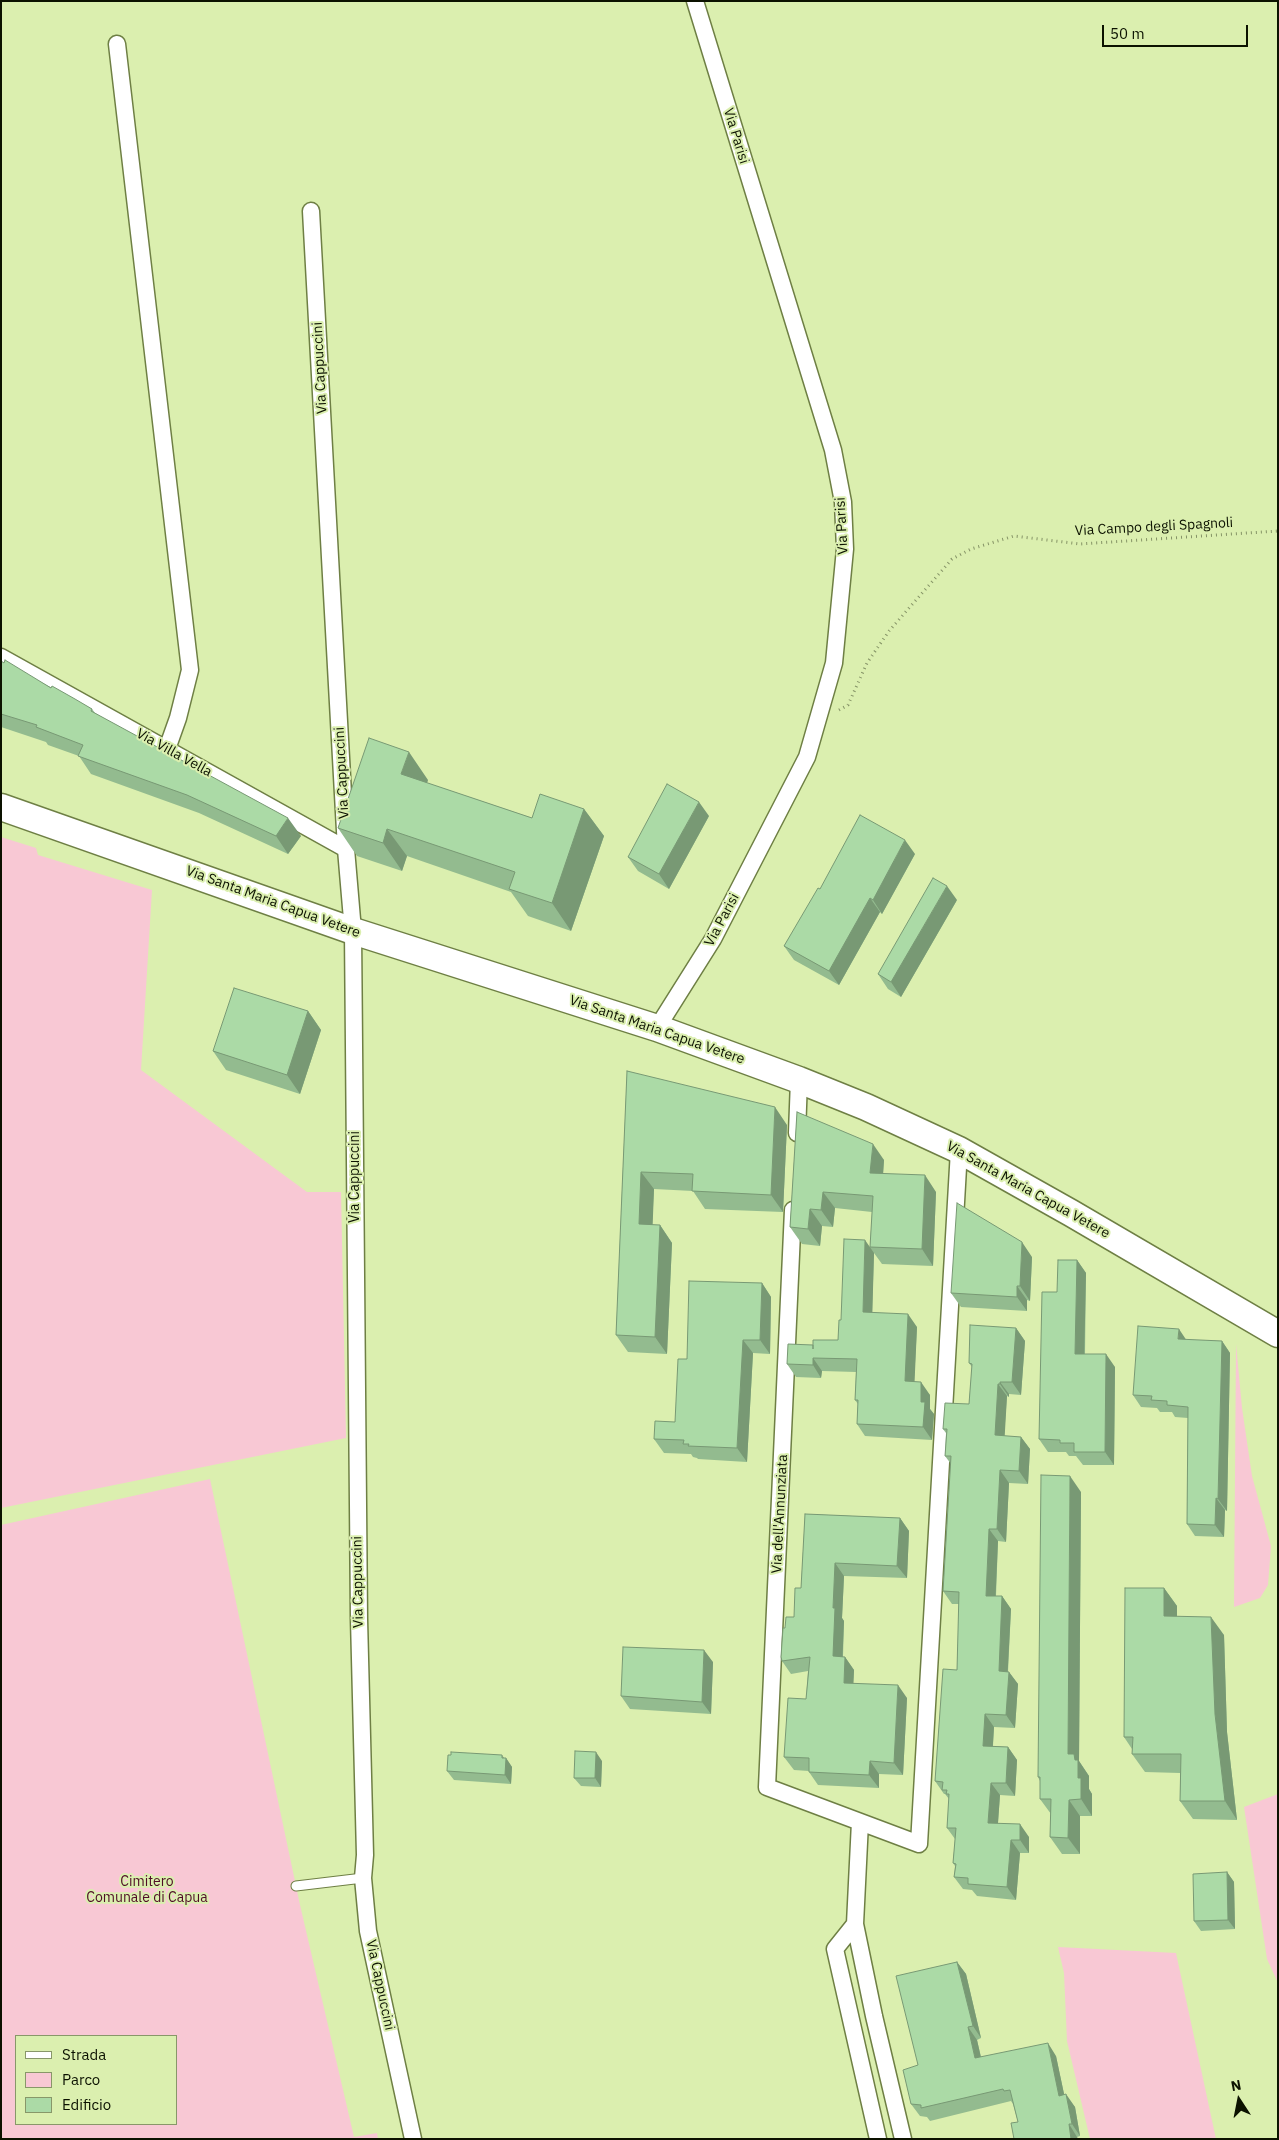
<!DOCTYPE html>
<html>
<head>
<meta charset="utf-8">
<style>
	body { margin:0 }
	#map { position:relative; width:1279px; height:2140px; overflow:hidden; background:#dbefaf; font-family:"IBM Plex Sans",sans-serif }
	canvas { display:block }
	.frame { position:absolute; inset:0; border:2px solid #0c1200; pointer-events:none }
	.legend { position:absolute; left:15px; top:2035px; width:162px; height:90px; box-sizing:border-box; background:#dbefaf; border:1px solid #889769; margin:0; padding:6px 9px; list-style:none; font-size:15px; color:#0c1200 }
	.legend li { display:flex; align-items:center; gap:10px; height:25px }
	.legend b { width:25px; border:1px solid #889769 }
	.north { position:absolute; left:1214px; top:2075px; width:50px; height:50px; -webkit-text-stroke:4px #dbefaf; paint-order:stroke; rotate:349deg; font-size:14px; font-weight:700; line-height:20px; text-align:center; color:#0c1200 }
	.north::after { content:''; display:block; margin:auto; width:18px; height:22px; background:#0c1200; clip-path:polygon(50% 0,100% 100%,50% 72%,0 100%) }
	.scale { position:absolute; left:1102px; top:25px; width:146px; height:22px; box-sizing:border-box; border:2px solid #0c1200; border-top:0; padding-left:6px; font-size:15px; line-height:18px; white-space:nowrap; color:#0c1200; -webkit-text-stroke:4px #dbefaf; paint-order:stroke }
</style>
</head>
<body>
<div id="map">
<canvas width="1279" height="2140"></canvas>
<div class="frame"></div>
<ul class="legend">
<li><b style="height:6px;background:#fff"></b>Strada</li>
<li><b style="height:14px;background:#f8c8d4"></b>Parco</li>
<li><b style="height:14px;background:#abdaa6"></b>Edificio</li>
</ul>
<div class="north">N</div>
<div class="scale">50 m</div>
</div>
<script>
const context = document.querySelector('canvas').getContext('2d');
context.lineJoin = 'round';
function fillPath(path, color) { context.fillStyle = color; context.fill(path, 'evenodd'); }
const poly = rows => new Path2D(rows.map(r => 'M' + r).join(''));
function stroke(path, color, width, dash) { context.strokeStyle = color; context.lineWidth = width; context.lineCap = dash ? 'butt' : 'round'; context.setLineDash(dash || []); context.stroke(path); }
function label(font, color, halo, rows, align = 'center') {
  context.font = font + ' "IBM Plex Sans",sans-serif'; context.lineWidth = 4; context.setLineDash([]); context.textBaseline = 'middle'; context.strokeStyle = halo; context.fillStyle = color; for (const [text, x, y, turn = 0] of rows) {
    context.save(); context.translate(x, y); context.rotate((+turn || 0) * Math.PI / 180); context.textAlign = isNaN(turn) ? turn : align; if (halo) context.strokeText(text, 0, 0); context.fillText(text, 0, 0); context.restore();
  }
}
fillPath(poly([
	[1,837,36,848,38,855,152,890,141,1070,307,1192,341,1192,346,1438,1,1508],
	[1236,1344,1242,1408,1252,1476,1271,1546,1268,1585,1260,1598,1234,1607],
	[210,1479,300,1905,354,2137,377,2133,378,2139,1,2139,1,1525],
	[16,2036,176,2036,176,2124,16,2124],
	[1278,1794,1278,1983,1267,1959,1244,1807],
	[1058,1947,1176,1953,1216,2139,1090,2139,1067,2041,1064,1973]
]), '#f8c8d4');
const service = poly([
	[296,1886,363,1878]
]);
const minor = poly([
	[117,44,190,670,178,718,167,749],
	[311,211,346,849,353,931,359,1619,365,1855,363,1878,368,1931,413,2139],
	[1,657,346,849],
	[657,1028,713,939,807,757,834,663,845,549,843,502,833,450,695,1],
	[797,1133,799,1080],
	[793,1210,767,1787,919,1844,959,1150],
	[860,1822,855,1924,835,1949,878,2139],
	[855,1924,874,2016,903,2139]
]);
const primary = poly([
	[1,807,353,931,657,1028,799,1080,866,1107,959,1150,1071,1213,1278,1334]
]);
stroke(service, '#6e7f44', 11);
stroke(minor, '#6e7f44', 19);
stroke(primary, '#6e7f44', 29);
stroke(poly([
	[839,710,848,705,867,663,889,631,952,559,971,549,1014,536,1080,544,1278,531]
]), '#859366', 3, [1, 4]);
stroke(service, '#fff', 9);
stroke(minor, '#fff', 16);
stroke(primary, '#fff', 26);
fillPath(poly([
	[1,661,92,709,95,713,301,836,288,854,199,813,91,774,79,756,48,745,46,742,1,727],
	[428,780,427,783,532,818,584,809,604,836,571,931,528,916,511,892,407,856,402,871,357,856,338,828],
	[709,816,669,889,638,871,628,857],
	[915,854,882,914,880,912,839,985,794,960,784,946,820,889],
	[957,900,901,997,888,989,878,974],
	[308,1011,321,1030,300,1094,226,1070,213,1051],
	[627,1071,787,1125,783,1212,705,1209,693,1191,654,1189,652,1225,660,1225,672,1243,667,1354,628,1352,616,1335],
	[797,1112,884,1160,883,1174,936,1192,933,1266,882,1264,874,1253,872,1313,917,1327,914,1382,930,1395,930,1409,934,1414,932,1440,865,1436,857,1424,858,1404,855,1400,856,1372,822,1371,821,1378,796,1377,787,1364,813,1345,838,1340,841,1320,870,1247,872,1212,835,1208,833,1227,822,1226,820,1246,802,1244,790,1227],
	[1032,1257,1030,1301,1027,1300,1027,1311,961,1307,951,1293],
	[1077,1260,1086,1273,1085,1354,1115,1367,1114,1465,1083,1465,1076,1456,1069,1456,1066,1452,1048,1452,1039,1439,1057,1292],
	[762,1283,771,1297,770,1354,753,1353,747,1462,698,1459,697,1458,693,1457,691,1454,664,1453,654,1439,675,1422,687,1359],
	[1016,1328,1025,1341,1021,1395,1009,1394,1009,1397,1007,1396,1004,1436,1021,1437,1030,1449,1028,1484,1009,1483,1006,1542,998,1541,996,1596,1002,1596,1011,1609,1008,1672,1009,1672,1018,1684,1015,1728,994,1727,993,1746,1008,1747,1017,1760,1015,1796,1000,1795,998,1823,1029,1837,1029,1853,1020,1853,1016,1900,977,1896,972,1890,963,1889,954,1877,955,1866,953,1863,955,1839,947,1828,949,1799,945,1794,944,1794,935,1781,957,1670,959,1604,952,1604,943,1591,951,1464,945,1456,946,1433,943,1429,969,1404,972,1367,969,1363],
	[1186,1340,1222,1341,1230,1353,1227,1511,1225,1510,1224,1537,1195,1536,1187,1524,1188,1418,1175,1417,1172,1412,1160,1412,1157,1408,1141,1407,1133,1395],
	[1081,1492,1079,1761,1089,1776,1089,1789,1092,1794,1092,1816,1080,1816,1080,1854,1062,1854,1050,1837,1051,1814,1040,1799,1040,1781,1038,1777],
	[805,1514,900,1518,909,1531,907,1578,844,1576,842,1618,844,1621,843,1657,845,1657,854,1670,853,1683,907,1698,903,1775,879,1774,879,1788,818,1785,809,1772,809,1771,794,1770,784,1757,806,1699,808,1671,791,1674,782,1661,785,1628,794,1617,801,1588],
	[1164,1588,1177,1606,1177,1617,1224,1635,1227,1732,1237,1820,1193,1819,1180,1801,1180,1773,1145,1772,1132,1754,1132,1749,1124,1737],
	[713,1662,711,1714,630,1709,621,1696],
	[504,1758,506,1758,512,1767,511,1784,454,1780,447,1771],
	[602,1761,601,1787,581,1786,574,1778],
	[1227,1872,1234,1882,1235,1929,1201,1931,1194,1921],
	[957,1962,966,1974,981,2038,977,2040,981,2057,1056,2056,1064,2094,1075,2107,1080,2136,1077,2137,1078,2139,1014,2139,1018,2122,1013,2104,1011,2101,930,2121,927,2117,920,2116,911,2104,918,2065]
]), '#93bb8f');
fillPath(poly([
	[409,752,428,780,420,801,401,774],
	[699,802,709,816,669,889,659,874],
	[584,809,604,836,571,931,552,903],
	[288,818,301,836,288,854,276,836],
	[387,829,407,856,402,871,383,843],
	[905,840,915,854,882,914,873,900],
	[947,886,957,900,901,997,891,982],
	[870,898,880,912,839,985,829,971],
	[308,1011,321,1030,300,1094,287,1075],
	[775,1107,787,1125,783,1212,771,1195],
	[873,1144,884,1160,882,1190,870,1173],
	[641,1172,654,1189,652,1242,639,1224],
	[925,1175,936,1192,933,1266,922,1249],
	[823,1192,835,1208,833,1227,821,1210],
	[810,1209,822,1226,820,1246,808,1229],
	[660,1225,672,1243,667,1354,655,1337],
	[865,1240,874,1253,872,1325,863,1312],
	[1022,1242,1032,1257,1030,1301,1020,1286],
	[1077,1260,1086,1273,1084,1366,1075,1354],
	[762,1283,771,1297,770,1354,760,1340],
	[1017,1286,1027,1300,1027,1311,1017,1297],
	[908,1314,917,1327,914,1394,905,1381],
	[1016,1328,1025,1341,1021,1395,1012,1382],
	[1179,1329,1187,1341,1178,1339],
	[743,1340,753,1353,747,1462,737,1448],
	[1222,1341,1230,1353,1227,1511,1218,1499],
	[1106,1354,1115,1367,1114,1465,1105,1452],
	[813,1358,822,1371,821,1378,813,1365],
	[921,1382,930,1395,930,1409,934,1414,932,1440,923,1427,921,1402],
	[1000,1382,1009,1394,1009,1397,1000,1384],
	[998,1384,1007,1396,1004,1448,995,1435],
	[1021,1437,1030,1449,1028,1484,1019,1471],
	[1000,1470,1009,1483,1006,1542,997,1529],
	[1070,1476,1081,1492,1079,1761,1089,1776,1089,1789,1092,1794,1092,1816,1081,1799,1078,1778,1068,1754],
	[1216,1498,1225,1510,1224,1537,1215,1525],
	[900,1518,909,1531,907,1578,897,1566],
	[989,1529,998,1541,995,1609,986,1596],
	[835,1563,844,1576,842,1618,844,1621,842,1669,833,1656,833,1608],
	[1164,1588,1177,1606,1177,1635,1164,1616],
	[1002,1596,1011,1609,1007,1684,999,1671],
	[1211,1617,1224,1635,1227,1732,1237,1820,1225,1801,1215,1714],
	[704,1650,713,1662,711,1714,702,1702],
	[845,1657,854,1670,853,1696,844,1683],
	[1009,1672,1018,1684,1015,1728,1006,1715],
	[898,1685,907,1698,903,1775,894,1763],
	[985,1714,994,1727,992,1758,983,1746],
	[1008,1747,1017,1760,1015,1796,1006,1783],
	[596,1752,602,1761,601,1787,595,1778],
	[502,1755,506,1761,506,1758,512,1767,511,1784,505,1775],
	[870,1761,879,1774,879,1788,869,1775],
	[991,1783,1000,1795,997,1836,988,1823],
	[1069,1800,1080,1816,1080,1854,1068,1838],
	[1020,1824,1029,1837,1029,1853,1020,1840],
	[1011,1840,1020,1853,1016,1900,1007,1887],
	[1227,1872,1234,1882,1235,1929,1228,1920],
	[957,1962,966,1974,981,2038,973,2026],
	[968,2027,977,2040,984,2071,975,2058],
	[1048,2043,1056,2056,1067,2108,1059,2096],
	[1066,2094,1075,2107,1080,2136,1072,2124],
	[1069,2124,1077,2137,1078,2139,1071,2139]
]), '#789974');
const building = poly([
	[5,660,51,688,52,686,75,699,92,709,91,711,288,818,276,836,187,795,78,756,83,745,36,727,37,725,1,714,1,661,4,663,5,660],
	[369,738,409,752,401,774,532,818,540,794,584,809,552,903,509,889,515,872,387,829,383,843,338,828,369,738],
	[667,784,699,802,659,874,628,857,667,784],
	[860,815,905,840,873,900,870,898,829,971,784,946,818,888,820,889,860,815],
	[933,878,947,886,891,982,878,974,933,878],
	[234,988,308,1011,287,1075,213,1051,234,988],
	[627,1071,775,1107,771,1195,692,1191,693,1174,641,1172,639,1224,660,1225,655,1337,616,1335,627,1071],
	[797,1112,873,1144,870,1173,925,1175,922,1249,870,1247,873,1196,823,1192,821,1210,810,1209,808,1229,790,1227,797,1112],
	[957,1203,1022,1242,1020,1286,1017,1286,1017,1297,951,1293,957,1203],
	[844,1239,865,1240,863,1312,908,1314,905,1381,921,1382,921,1402,925,1402,923,1427,857,1424,858,1400,855,1400,857,1359,813,1358,813,1365,787,1364,788,1344,813,1345,813,1349,813,1340,838,1340,839,1320,841,1320,844,1239],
	[1058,1260,1077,1260,1075,1354,1106,1354,1105,1452,1074,1452,1074,1443,1060,1443,1060,1440,1039,1439,1042,1292,1057,1292,1058,1260],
	[689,1281,762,1283,760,1340,743,1340,737,1448,688,1446,689,1444,683,1444,684,1440,654,1439,655,1421,675,1422,678,1359,687,1359,689,1281],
	[970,1325,1016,1328,1012,1382,1000,1382,1000,1384,998,1384,995,1435,1021,1437,1019,1471,1000,1470,997,1529,989,1529,986,1596,1002,1596,999,1671,1009,1672,1006,1715,985,1714,983,1746,1008,1747,1006,1783,991,1783,988,1823,1020,1824,1020,1840,1011,1840,1007,1887,968,1884,968,1878,954,1877,956,1864,953,1863,956,1828,947,1828,949,1794,946,1794,947,1790,942,1790,943,1782,935,1781,943,1669,957,1670,959,1592,943,1591,951,1456,945,1456,947,1429,943,1429,945,1403,969,1404,972,1364,969,1363,970,1325],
	[1138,1326,1179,1329,1178,1339,1222,1341,1218,1499,1216,1498,1215,1525,1187,1524,1188,1407,1167,1405,1167,1401,1151,1400,1152,1396,1133,1395,1138,1326],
	[1041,1475,1070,1476,1068,1754,1074,1754,1075,1760,1078,1760,1078,1778,1081,1778,1081,1799,1069,1800,1068,1838,1050,1837,1051,1799,1040,1799,1040,1777,1038,1777,1041,1475],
	[805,1514,900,1518,897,1566,835,1563,833,1608,835,1608,833,1656,845,1657,844,1683,898,1685,894,1763,870,1761,869,1775,809,1772,809,1758,784,1757,788,1698,806,1699,810,1657,782,1661,781,1657,783,1628,785,1628,786,1617,794,1617,795,1588,801,1588,805,1514],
	[1125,1588,1164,1588,1164,1616,1211,1617,1215,1714,1225,1801,1180,1801,1181,1754,1132,1754,1133,1737,1124,1737,1125,1588],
	[623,1647,704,1650,702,1702,621,1696,623,1647],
	[575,1751,596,1752,595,1778,574,1778,575,1751],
	[451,1752,502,1755,502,1758,506,1758,505,1775,447,1771,448,1755,451,1755,451,1752],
	[1227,1872,1228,1920,1194,1921,1193,1874,1227,1872],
	[957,1962,973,2026,968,2027,975,2058,1048,2043,1059,2096,1066,2094,1072,2124,1069,2124,1071,2139,1014,2139,1011,2123,1018,2122,1010,2090,1004,2091,1003,2089,921,2108,921,2105,911,2104,903,2070,918,2065,896,1976,957,1962]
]);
fillPath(building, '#abdaa6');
stroke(building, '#789974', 1);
label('14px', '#0c1200', '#dbefaf', [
	["Via Parisi",736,136,73],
	["Via Cappuccini",320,368,-93],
	["Via Parisi",842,526,-93],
	["Via Campo degli Spagnoli",1154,527,-3],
	["Via Villa Vella",174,753,29],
	["Via Cappuccini",342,773,-93],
	["Via Santa Maria Capua Vetere",273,902,20],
	["Via Parisi",722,920,-62],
	["Via Santa Maria Capua Vetere",657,1030,19],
	["Via Cappuccini",355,1177,-90],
	["Via Santa Maria Capua Vetere",1028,1190,29],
	["Via dell'Annunziata",780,1514,-87],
	["Via Cappuccini",358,1582,-91],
	["Via Cappuccini",380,1985,78]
]);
label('14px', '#500c27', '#dbefaf', [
	["Cimitero",147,1882],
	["Comunale di Capua",147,1898]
]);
</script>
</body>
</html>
